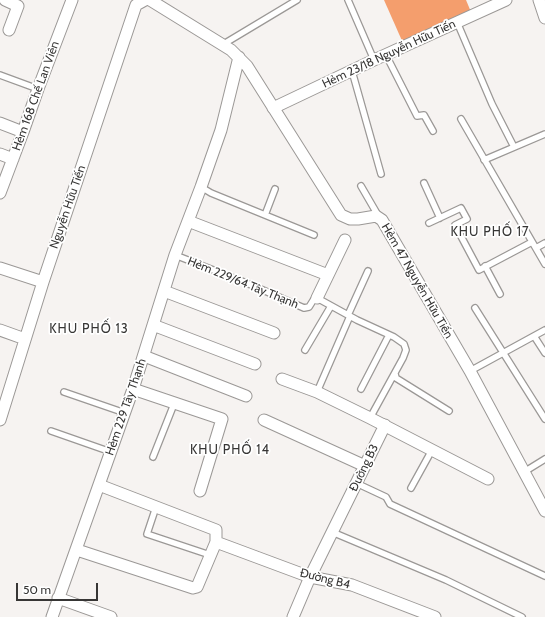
<!DOCTYPE html>
<html>
<head>
<meta charset="utf-8">
<style>
	body { margin:0 }
	#map { position:relative; width:545px; height:617px; overflow:hidden; background:#f6f3f1; font-family:Cabin,sans-serif }
	canvas { display:block }
	.scale { position:absolute; left:16px; top:583px; width:82px; height:18px; box-sizing:border-box; border:2px solid #373635; border-top:0; padding-left:5px; font-size:12px; line-height:14px; white-space:nowrap; color:#373635; -webkit-text-stroke:3px #fff; paint-order:stroke }
</style>
</head>
<body>
<div id="map">
<canvas width="545" height="617"></canvas>
<div class="scale">50 m</div>
</div>
<script>
const context = document.querySelector('canvas').getContext('2d');
context.lineJoin = 'round';
function fillPath(path, color) { context.fillStyle = color; context.fill(path, 'evenodd'); }
const poly = rows => new Path2D(rows.map(r => 'M' + r).join(''));
function stroke(path, color, width, dash) { context.strokeStyle = color; context.lineWidth = width; context.lineCap = dash ? 'butt' : 'round'; context.setLineDash(dash || []); context.stroke(path); }
function label(font, color, halo, rows, align = 'center') {
  context.font = font + ' Cabin,sans-serif'; context.lineWidth = 3.5; context.setLineDash([]); context.textBaseline = 'middle'; context.strokeStyle = halo; context.fillStyle = color; for (const [text, x, y, turn = 0] of rows) {
    context.save(); context.translate(x, y); context.rotate((+turn || 0) * Math.PI / 180); context.textAlign = isNaN(turn) ? turn : align; if (halo) context.strokeText(text, 0, 0); context.fillText(text, 0, 0); context.restore();
  }
}
fillPath(poly([
	[384,0,466,0,471,12,403,43]
]), '#f49e6d');
const lane = poly([
	[348,0,374,60],
	[457,22,492,104,514,147],
	[222,45,297,0],
	[386,55,417,116,424,115,433,131],
	[352,71,381,174],
	[0,75,38,89],
	[461,119,545,264],
	[484,160,545,134],
	[424,183,440,218],
	[361,186,379,217],
	[201,187,211,193,314,235],
	[265,215,275,189],
	[429,223,461,208,467,219,455,225,479,270,532,242],
	[536,248,545,243],
	[175,255,249,284,304,308,309,307,314,299,317,298,357,320,394,337,404,344,406,350,403,358,370,418],
	[485,266,500,294],
	[475,308,545,419],
	[348,315,368,271],
	[534,336,545,353],
	[305,350,331,306],
	[470,371,545,330],
	[395,374,396,378,449,411],
	[361,389,389,335],
	[64,392,125,413],
	[317,392,350,316],
	[51,431,111,452],
	[153,457,174,404],
	[524,472,545,459],
	[356,483,386,497,390,504,545,576],
	[411,488,432,450],
	[156,507,147,534,210,555],
	[332,532,446,580,522,617]
]);
const street = poly([
	[5,0,18,6,9,30],
	[150,0,231,50,247,66,341,215,350,219,358,219,376,216,382,220,470,371,545,511],
	[539,0,545,18],
	[273,108,374,60,506,0],
	[0,123,23,132],
	[0,154,13,159],
	[0,193,23,132,38,89,72,0],
	[188,221,328,275],
	[0,268,43,282],
	[164,291,274,333],
	[317,298,345,240],
	[153,325,255,364],
	[0,330,25,339],
	[144,356,246,396],
	[282,379,317,392,370,418,488,479],
	[133,389,222,419,200,491],
	[0,420,43,282,136,5,145,0],
	[264,420,365,466],
	[216,542,310,577,352,585,435,617],
	[77,550,193,588,197,587,216,542,216,530,99,485],
	[58,598,111,617],
	[52,617,133,389,175,255,201,187,221,130,239,57],
	[293,617,310,577,385,425]
]);
stroke(lane, '#9b9896', 8);
stroke(street, '#9b9896', 13);
stroke(lane, '#fff', 5.5);
stroke(street, '#fff', 11);
label('12px', '#373635', '#fff', [
	["Hẻm 23/18 Nguyễn Hữu Tiến",389,54,-25],
	["Hẻm 168 Chế Lan Viên",36,96,-70],
	["Nguyễn Hữu Tiến",68,207,-71],
	["Hẻm 47 Nguyễn Hữu Tiến",417,281,60],
	["Hẻm 229/64 Tây Thạnh",243,283,22],
	["Hẻm 229 Tây Thạnh",126,407,-71],
	["Đường B3",364,468,-64],
	["Đường B4",325,579,14]
]);
context.letterSpacing = '1px';
label('13px', '#373635', '#fff', [
	["KHU PHỐ 17",490,232],
	["KHU PHỐ 13",89,329],
	["KHU PHỐ 14",230,450]
]);
context.letterSpacing = '0px';
</script>
</body>
</html>
